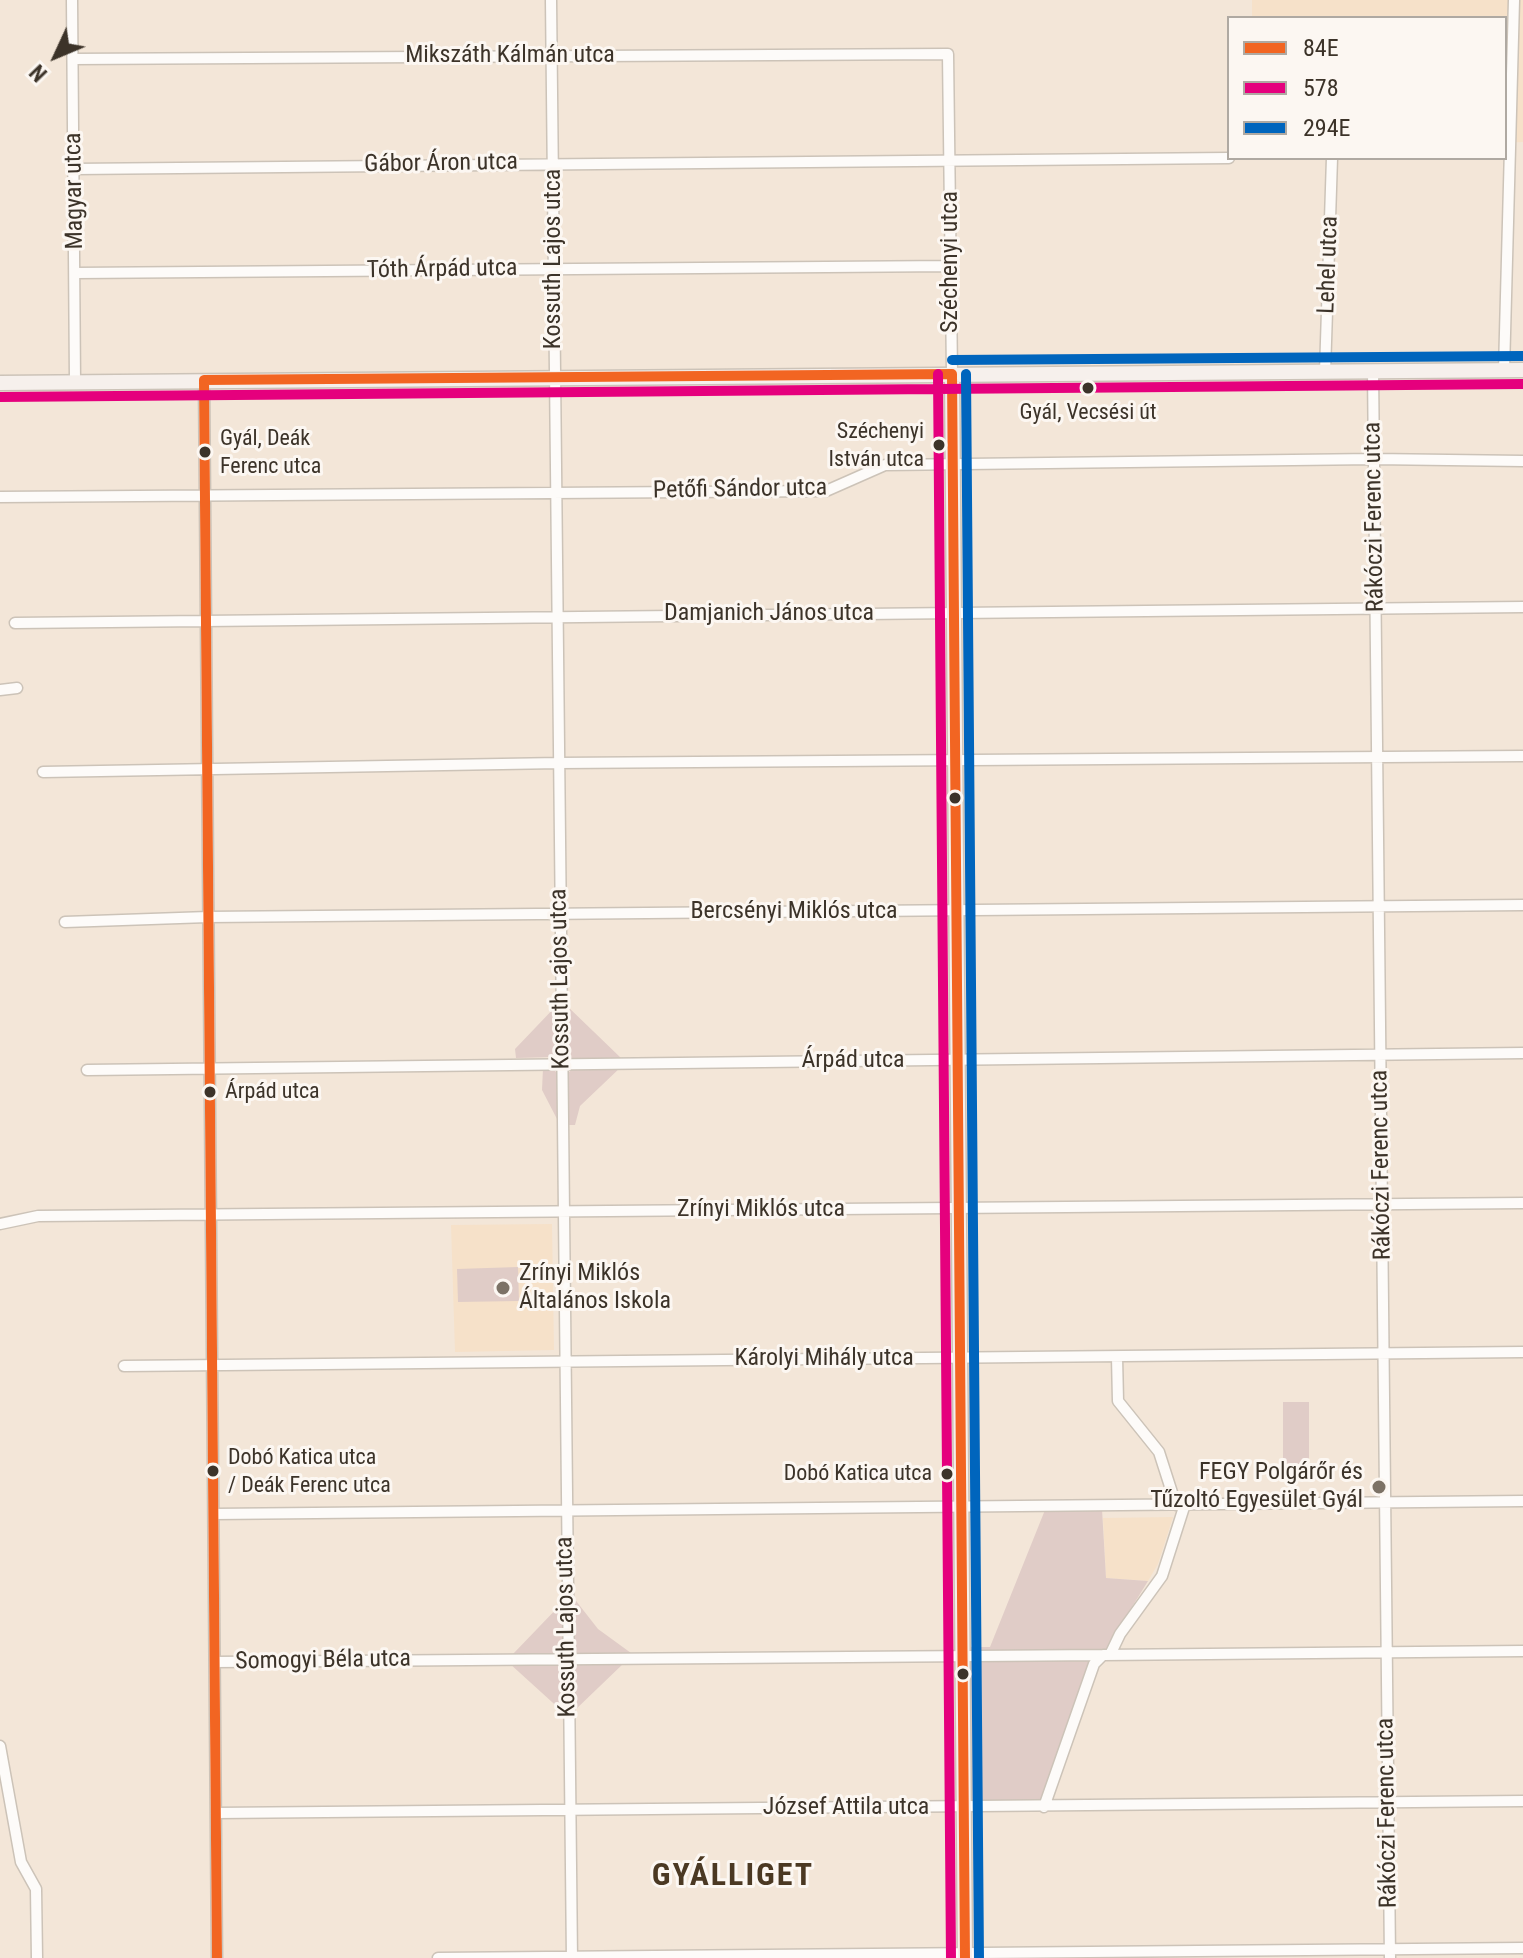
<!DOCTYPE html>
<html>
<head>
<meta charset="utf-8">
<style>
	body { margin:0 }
	#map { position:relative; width:1523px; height:1958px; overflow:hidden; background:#f3e6d8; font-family:"Roboto Condensed",sans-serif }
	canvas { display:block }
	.legend { position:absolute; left:1227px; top:16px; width:280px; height:144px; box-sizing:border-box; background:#fcf7f2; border:2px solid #afa9a2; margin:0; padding:10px 14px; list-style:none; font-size:24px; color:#3c3329 }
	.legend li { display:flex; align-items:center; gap:16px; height:40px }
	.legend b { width:40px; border:2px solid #afa9a2 }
	.north { position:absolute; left:16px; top:16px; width:80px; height:80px; -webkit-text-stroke:6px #fcf7f2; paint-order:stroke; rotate:226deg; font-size:22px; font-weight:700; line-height:32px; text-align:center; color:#3c3329 }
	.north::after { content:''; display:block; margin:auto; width:28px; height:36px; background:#3c3329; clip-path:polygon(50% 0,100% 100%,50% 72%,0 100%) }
</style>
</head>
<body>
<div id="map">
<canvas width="1523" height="1958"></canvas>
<ul class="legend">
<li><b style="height:10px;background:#f26522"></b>84E</li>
<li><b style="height:10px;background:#e5007d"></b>578</li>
<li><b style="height:10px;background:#0065bd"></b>294E</li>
</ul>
<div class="north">N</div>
</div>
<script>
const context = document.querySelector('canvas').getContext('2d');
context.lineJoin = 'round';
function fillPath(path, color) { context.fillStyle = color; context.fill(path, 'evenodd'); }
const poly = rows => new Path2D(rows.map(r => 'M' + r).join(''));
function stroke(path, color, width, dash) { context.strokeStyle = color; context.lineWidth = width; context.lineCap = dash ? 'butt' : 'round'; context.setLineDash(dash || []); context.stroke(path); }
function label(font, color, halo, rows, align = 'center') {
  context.font = font + ' "Roboto Condensed",sans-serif'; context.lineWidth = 6; context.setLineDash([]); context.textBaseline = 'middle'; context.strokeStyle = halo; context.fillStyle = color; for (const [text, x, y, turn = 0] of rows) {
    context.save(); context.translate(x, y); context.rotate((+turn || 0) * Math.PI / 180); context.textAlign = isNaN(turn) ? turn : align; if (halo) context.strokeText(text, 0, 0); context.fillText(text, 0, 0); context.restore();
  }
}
fillPath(poly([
	[1252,0,1523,0,1523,142,1505,143,1505,18,1252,18],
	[552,1224,554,1350,455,1352,451,1225],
	[1173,1517,1158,1564,1148,1581,1106,1578,1103,1518]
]), '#f6e1c9');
fillPath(poly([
	[565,1004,621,1058,572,1060,567,1055],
	[557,1005,557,1054,554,1057,516,1058,515,1049],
	[622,1066,580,1106,575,1125,568,1125,567,1074,572,1069],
	[543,1068,552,1068,557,1073,557,1119,542,1090],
	[518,1267,519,1301,458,1302,457,1269],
	[1283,1402,1309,1402,1309,1464,1283,1464],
	[1102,1509,1106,1578,1148,1581,1106,1649,1096,1649,1042,1803,969,1805,970,1647,990,1647,1045,1510],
	[573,1597,598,1629,631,1653,576,1654,573,1651],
	[562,1603,563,1650,559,1655,513,1654],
	[509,1663,557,1663,563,1669,563,1712],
	[624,1663,573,1712,573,1670,577,1664]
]), '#e0ccc7');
const street = poly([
	[72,0,75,381],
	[551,0,572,1958],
	[73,59,948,54,952,374],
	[74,169,1229,158],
	[76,273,951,266],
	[1504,370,1514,0],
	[1373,371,1390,1958],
	[1325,372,1332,158],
	[204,380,217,1958],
	[0,497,826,491,885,465,1374,459,1523,461],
	[15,623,1523,607],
	[0,690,17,688],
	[43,772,559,763,1523,756],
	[65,922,208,917,1523,905],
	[87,1070,1523,1053],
	[0,1224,38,1216,1523,1203],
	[1117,1357,1118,1401,1159,1452,1176,1505],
	[124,1366,1523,1352],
	[214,1514,1523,1501],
	[1110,1655,1120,1634,1162,1576,1185,1504],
	[215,1662,1103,1655],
	[0,1746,21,1862,36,1889,37,1958],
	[1044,1807,1094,1664,1103,1655,1523,1651],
	[216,1813,1523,1801],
	[438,1958,1523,1948]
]);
const secondary = poly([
	[952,374,965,1958],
	[0,383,1523,370]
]);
stroke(street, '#ccc3b8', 13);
stroke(secondary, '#ccc3b8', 17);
stroke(street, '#fdfbf9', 10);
stroke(secondary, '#f6f0ec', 14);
stroke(poly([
	[952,374,965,1958],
	[204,380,217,1958],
	[204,380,952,374]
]), '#f26522', 10);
stroke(poly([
	[938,374,951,1958],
	[0,397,1523,384]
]), '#e5007d', 10);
stroke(poly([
	[952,360,1523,356],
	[966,374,979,1958]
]), '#0065bd', 10);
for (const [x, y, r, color] of [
	[1088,388,7,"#3c3329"],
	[939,445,7,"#3c3329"],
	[205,452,7,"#3c3329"],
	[955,798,7,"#3c3329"],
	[210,1092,7,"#3c3329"],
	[503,1288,8,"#7c7266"],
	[213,1471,7,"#3c3329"],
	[947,1474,7,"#3c3329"],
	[1379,1487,8,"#7c7266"],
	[963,1674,7,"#3c3329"]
]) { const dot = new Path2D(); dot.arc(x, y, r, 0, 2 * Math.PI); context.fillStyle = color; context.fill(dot); stroke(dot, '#fcf7f2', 3); }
label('22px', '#3c3329', '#fcf7f2', [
	["Gyál, Vecsési út",1088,413,"center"],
	["Széchenyi",924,432,"right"],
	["István utca",924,460,"right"],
	["Gyál, Deák",220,439],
	["Ferenc utca",220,467],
	["Árpád utca",225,1092],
	["Dobó Katica utca",228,1458],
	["/ Deák Ferenc utca",228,1486],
	["Dobó Katica utca",932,1474,"right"]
], 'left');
label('24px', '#3c3329', '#fcf7f2', [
	["Mikszáth Kálmán utca",510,56],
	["Gábor Áron utca",441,164,-1],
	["Magyar utca",75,191,-91],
	["Kossuth Lajos utca",554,259,-90],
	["Széchenyi utca",951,262,-90],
	["Lehel utca",1329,265,-88],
	["Tóth Árpád utca",442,270,-1],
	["Petőfi Sándor utca",740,490,-1],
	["Rákóczi Ferenc utca",1375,517,-91],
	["Damjanich János utca",769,614],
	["Bercsényi Miklós utca",794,912],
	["Kossuth Lajos utca",561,979,-91],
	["Árpád utca",853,1061],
	["Rákóczi Ferenc utca",1382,1165,-91],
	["Zrínyi Miklós utca",761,1210],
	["Károlyi Mihály utca",824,1359],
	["Kossuth Lajos utca",567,1627,-91],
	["Somogyi Béla utca",323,1661,-1],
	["József Attila utca",846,1808],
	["Rákóczi Ferenc utca",1388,1813,-91]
]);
label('24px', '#3c3329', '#fcf7f2', [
	["Zrínyi Miklós",519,1274],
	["Általános Iskola",519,1302],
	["FEGY Polgárőr és",1363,1473,"right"],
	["Tűzoltó Egyesület Gyál",1363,1501,"right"]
], 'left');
context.letterSpacing = '2px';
label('bold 32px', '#4b3923', '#fcf7f2', [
	["GYÁLLIGET",733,1877]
]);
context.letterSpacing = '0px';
</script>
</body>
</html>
